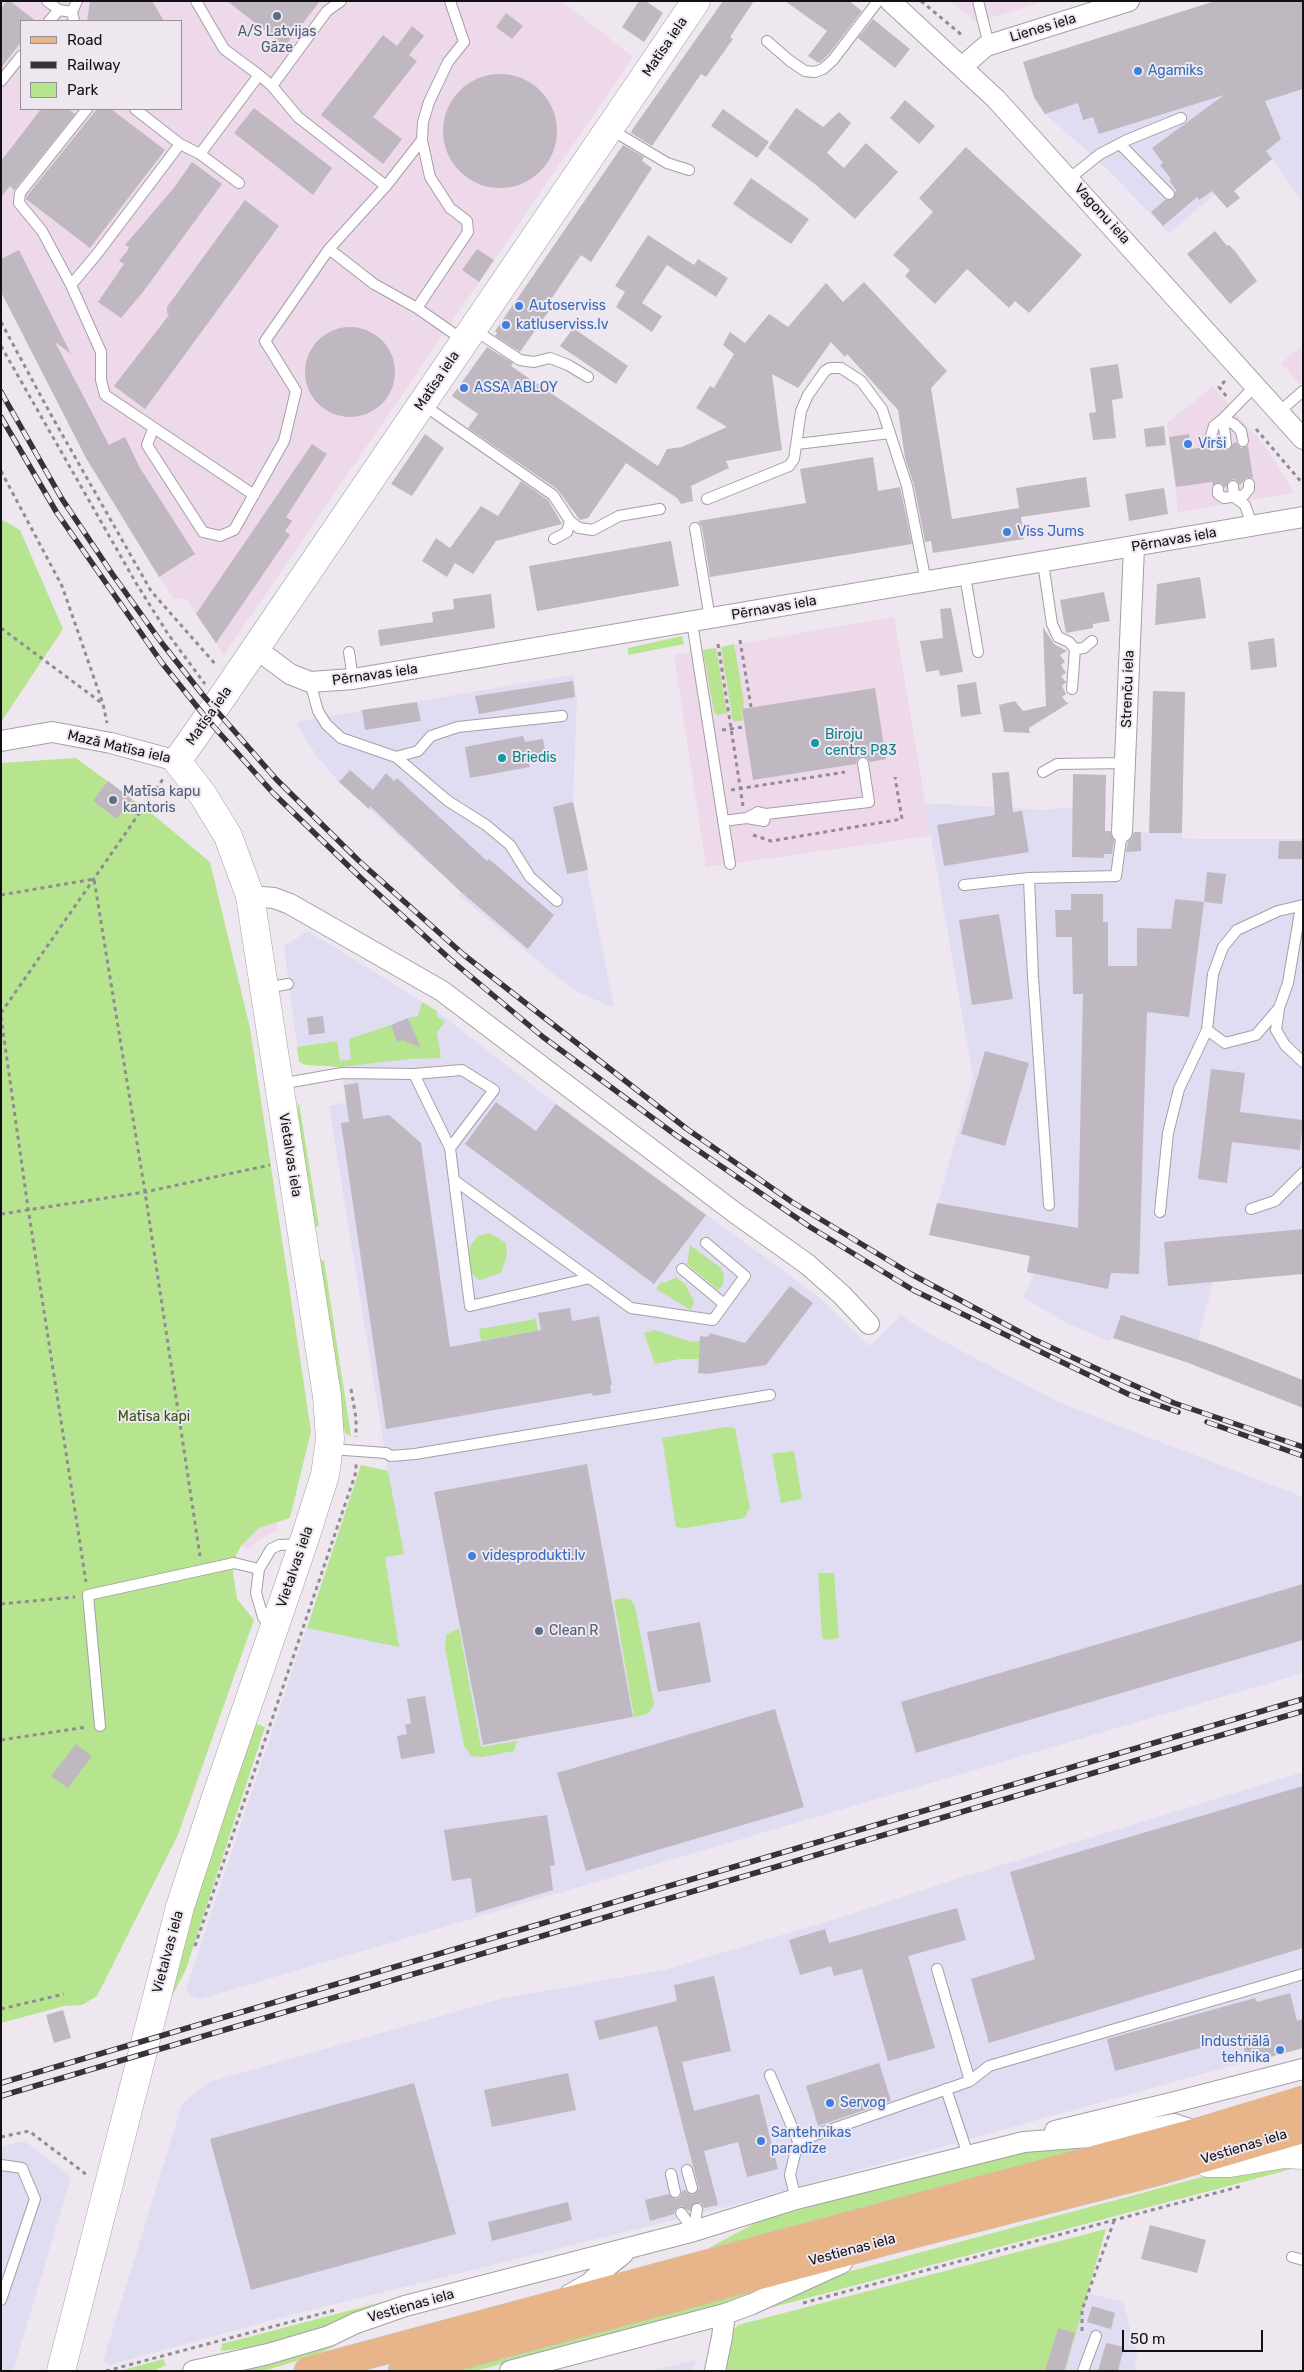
<!DOCTYPE html>
<html>
<head>
<meta charset="utf-8">
<style>
	body { margin:0 }
	#map { position:relative; width:1304px; height:2372px; overflow:hidden; background:#eee7f0; font-family:Rubik,sans-serif }
	canvas { display:block }
	.frame { position:absolute; inset:0; border:2px solid #131013; pointer-events:none }
	.legend { position:absolute; left:20px; top:20px; width:162px; height:90px; box-sizing:border-box; background:#eee7f0; border:1px solid #969198; margin:0; padding:6px 9px; list-style:none; font-size:15px; color:#131013 }
	.legend li { display:flex; align-items:center; gap:10px; height:25px }
	.legend b { width:25px; border:1px solid #969198 }
	.scale { position:absolute; left:1122px; top:2330px; width:141px; height:22px; box-sizing:border-box; border:2px solid #131013; border-top:0; padding-left:6px; font-size:15px; line-height:18px; white-space:nowrap; color:#131013; -webkit-text-stroke:4px #eee7f0; paint-order:stroke }
</style>
</head>
<body>
<div id="map">
<canvas width="1304" height="2372"></canvas>
<div class="frame"></div>
<ul class="legend">
<li><b style="height:6px;background:#e8b58b"></b>Road</li>
<li><b style="height:6px;background:#363236"></b>Railway</li>
<li><b style="height:14px;background:#b7e48e"></b>Park</li>
</ul>
<div class="scale">50 m</div>
</div>
<script>
const context = document.querySelector('canvas').getContext('2d');
context.lineJoin = 'round';
function fillPath(path, color) { context.fillStyle = color; context.fill(path, 'evenodd'); }
const poly = rows => new Path2D(rows.map(r => 'M' + r).join(''));
function stroke(path, color, width, dash) { context.strokeStyle = color; context.lineWidth = width; context.lineCap = dash ? 'butt' : 'round'; context.setLineDash(dash || []); context.stroke(path); }
function label(font, color, halo, rows, align = 'center') {
  context.font = font + ' Rubik,sans-serif'; context.lineWidth = 4; context.setLineDash([]); context.textBaseline = 'middle'; context.strokeStyle = halo; context.fillStyle = color; for (const [text, x, y, turn = 0] of rows) {
    context.save(); context.translate(x, y); context.rotate((+turn || 0) * Math.PI / 180); context.textAlign = isNaN(turn) ? turn : align; if (halo) context.strokeText(text, 0, 0); context.fillText(text, 0, 0); context.restore();
  }
}
fillPath(poly([
	[1,1,562,1,633,57,224,655,186,599,173,598,86,458,1,291],
	[21,21,181,21,181,109,21,109],
	[950,1,1046,1,976,22],
	[1303,345,1303,388,1281,363],
	[1213,386,1266,448,1294,493,1178,512,1167,423],
	[894,617,931,836,706,867,674,655],
	[276,1523,278,1531,262,1537,248,1550,241,1546,259,1528]
]), '#edd9e9');
fillPath(poly([
	[1303,1,1303,202,1266,151,1169,233,1103,165,1045,114,1036,102,1023,62,1102,37],
	[573,675,577,696,573,802,614,1008,576,991,556,976,459,895,461,892,339,782,318,758,296,723,306,720],
	[925,803,1043,810,1073,807,1105,832,1182,833,1182,838,1198,839,1303,839,1303,1274,1213,1282,1192,1364,1113,1338,1108,1341,1064,1322,1023,1297,1034,1274,1027,1272,1029,1256,929,1235,973,1077],
	[308,931,437,1011,556,1104,820,1298,869,1346,901,1315,926,1332,1060,1403,1303,1497,1303,1673,200,1999,190,1996,186,1989,361,1465,388,1471,329,1106,346,1102,337,1041,297,1047,284,946],
	[1303,1772,1303,2046,726,2207,291,2315,109,2365,103,2361,182,2104,209,2082,504,1998,664,1970,849,1915,966,1876],
	[25,2141,71,2177,13,2371,1,2371,1,2147],
	[1062,2287,1123,2302,1137,2355,1134,2371,1035,2371],
	[696,2360,693,2371,654,2371,654,2370]
]), '#e0ddf3');
fillPath(poly([
	[1,519,20,530,63,629,1,722],
	[682,636,684,644,628,655,628,648],
	[734,644,744,702,743,709,741,709,743,720,733,722,721,647],
	[716,648,727,713,717,715,714,712,703,650],
	[76,758,151,813,210,862,250,1028,311,1431,290,1518,259,1528,241,1546,235,1558,233,1572,237,1599,254,1620,178,1835,97,1996,82,2005,64,2006,1,2023,1,763],
	[422,1002,437,1011,437,1016,445,1022,437,1032,441,1058,410,1059,341,1067,306,1065,299,1062,297,1047,337,1041,340,1061,351,1059,349,1039,391,1025,397,1042,415,1034,408,1018,418,1016],
	[299,1103,319,1226,311,1227,296,1109],
	[490,1233,506,1243,507,1255,501,1273,480,1280,472,1274,468,1262,470,1246,478,1236],
	[690,1245,721,1268,724,1275,723,1285,718,1290,687,1264],
	[324,1260,351,1436,346,1434,343,1428,316,1262],
	[676,1277,685,1284,694,1301,691,1310,656,1289,661,1282,664,1283],
	[536,1319,538,1331,481,1341,479,1329],
	[655,1330,692,1342,700,1341,699,1359,680,1359,655,1364,644,1333],
	[726,1427,735,1428,750,1508,744,1518,685,1528,676,1527,662,1438],
	[794,1451,802,1499,781,1503,772,1454],
	[361,1465,388,1471,404,1554,385,1557,399,1647,307,1628],
	[818,1573,834,1573,839,1638,827,1640,822,1638],
	[623,1598,630,1599,635,1606,654,1704,649,1713,634,1717,614,1600],
	[459,1628,481,1747,517,1741,514,1751,482,1757,471,1756,464,1746,445,1648,446,1635],
	[254,1723,265,1727,186,1969,167,2006,181,1944],
	[1053,2144,1097,2147,708,2253,707,2249,761,2220,1030,2148],
	[1303,2166,770,2308,769,2305,828,2278,851,2271,1228,2170],
	[1106,2229,1065,2371,726,2371,733,2331,738,2325],
	[752,2290,750,2296,729,2303,475,2371,441,2371],
	[382,2302,385,2305,321,2329,260,2346,221,2351,222,2344],
	[334,2344,336,2346,310,2357,263,2371,235,2371],
	[163,2359,166,2365,153,2371,120,2371]
]), '#b7e48e');
fillPath(poly([
	[7,1,10,1,36,21,21,21,21,42,1,68,1,8],
	[90,1,152,1,164,21,87,21],
	[227,1,320,1,285,46],
	[639,1,646,1,663,13,644,42,622,27],
	[723,1,754,1,730,37,733,39,706,77,701,74,652,146,631,133,632,130],
	[785,1,849,1,862,11,828,55,819,63,808,56,827,31],
	[1215,1,1303,1,1303,89,1265,101,1281,139,1266,151,1272,159,1234,191,1240,198,1227,208,1212,191,1199,200,1197,197,1163,226,1151,212,1165,200,1173,199,1176,190,1169,180,1171,179,1160,165,1163,163,1152,148,1224,95,1099,134,1093,117,1083,120,1078,103,1045,114,1034,97,1023,62],
	[506,13,523,26,512,39,496,27],
	[873,19,910,49,895,68,858,38],
	[412,26,424,36,409,55,417,61,373,117,402,139,383,164,321,115,383,35,397,46],
	'443 131a57 57 0 1 1 114 0a57 57 0 1 1-114 0Z',
	[905,100,935,126,919,144,890,118],
	[254,108,332,168,313,195,234,133],
	[796,108,823,127,839,112,851,123,827,153,844,168,866,143,898,172,855,219,816,185,768,148],
	[41,109,68,109,75,114,14,190,10,186,1,197,1,161],
	[97,109,111,109,165,150,90,248,26,199,27,196],
	[723,109,769,142,757,158,711,126],
	[623,145,644,157,642,161,652,168,591,262,581,255,547,305,551,308,520,352,495,336,497,333,495,331],
	[966,147,1082,255,1029,313,1015,301,1009,308,967,269,935,304,905,276,910,270,893,255,933,212,919,198],
	[192,162,222,184,143,292,121,318,98,302,124,264,119,261,128,250,129,247,125,245,173,189],
	[751,178,809,219,791,244,733,204],
	[245,200,279,226,145,409,114,386,169,315,167,313,167,307],
	[1215,231,1227,246,1229,245,1235,251,1257,281,1230,304,1187,254],
	[648,235,694,265,698,259,728,278,716,297,667,265,642,303,662,316,652,332,616,307,625,292,615,286],
	[477,249,494,260,479,282,462,270],
	[19,250,71,354,55,342,109,445,125,437,140,468,195,554,159,577,86,458,1,292,1,259],
	[864,282,947,371,931,388,952,519,1019,508,1016,488,1086,477,1090,507,1021,517,1024,539,933,553,931,541,925,542,914,485,905,458,898,410,847,354,845,357,831,342,798,388,772,374,782,450,726,461,729,468,691,486,693,501,681,504,677,498,626,463,588,518,580,520,557,489,468,428,478,414,452,396,487,347,513,363,511,366,658,466,667,449,682,447,727,427,696,408,710,386,714,388,734,354,723,345,730,332,745,343,769,314,788,327,826,283,843,302],
	'305 372a45 45 0 1 1 90 0a45 45 0 1 1-90 0Z',
	[573,328,628,366,616,384,560,346],
	[1118,364,1123,398,1112,400,1116,438,1093,440,1089,413,1096,412,1090,368],
	[1164,426,1166,445,1146,447,1144,429],
	[425,434,444,448,412,496,391,484],
	[1189,434,1191,449,1205,447,1210,452,1216,451,1219,445,1226,451,1230,449,1233,443,1236,442,1241,448,1248,446,1253,478,1246,478,1240,485,1236,480,1232,479,1225,488,1221,483,1213,485,1212,482,1176,487,1169,437],
	[312,444,327,454,286,517,292,521,285,531,290,535,216,643,196,614],
	[873,457,878,491,900,487,912,544,710,577,702,527,698,521,806,503,800,469],
	[521,481,548,500,562,524,496,541,473,574,455,563,447,577,422,561,436,538,450,548,481,506,498,516],
	[1164,488,1168,514,1129,521,1125,494],
	[671,541,679,586,537,611,529,566],
	[1200,577,1206,618,1155,625,1157,584],
	[1104,592,1110,621,1093,624,1093,628,1066,633,1060,600],
	[491,594,495,628,380,646,378,630,433,622,432,612,454,609,453,599],
	[951,608,963,672,940,676,939,670,926,672,920,641,943,638,940,609],
	[1043,627,1054,644,1067,651,1060,655,1065,662,1061,665,1066,673,1061,676,1066,682,1062,686,1066,694,1062,697,1066,702,1069,703,1029,728,1030,733,1004,732,999,705,1015,701,1023,711,1046,706],
	[1274,638,1277,667,1251,670,1248,642],
	[573,681,575,697,479,714,475,696],
	[976,682,981,714,961,717,957,685],
	[875,688,886,759,870,762,866,757,861,756,857,760,856,764,753,780,742,709],
	[1153,691,1185,692,1182,833,1149,833],
	[417,702,421,721,365,730,362,710],
	[523,736,525,742,543,739,546,757,528,760,530,767,470,778,465,747],
	[350,770,373,790,386,773,394,781,397,778,487,861,489,859,554,915,528,949,461,892,370,806,369,809,339,782],
	[1009,772,1013,812,1022,811,1029,852,944,866,937,825,995,815,992,773],
	[1073,774,1106,775,1105,831,1110,831,1114,840,1112,854,1104,854,1104,858,1072,857],
	[108,781,132,799,117,819,93,801],
	[573,802,588,870,567,874,553,807],
	[1134,832,1141,832,1141,851,1126,852,1128,842,1132,838],
	[1279,841,1303,841,1303,859,1278,859],
	[1207,872,1226,874,1222,904,1204,902],
	[1071,894,1103,894,1103,922,1108,922,1108,966,1137,966,1137,928,1171,929,1175,899,1204,902,1189,1017,1147,1012,1139,1274,1111,1273,1108,1289,1027,1272,1030,1256,929,1235,937,1203,1078,1228,1083,994,1073,994,1072,937,1056,937,1055,910,1071,910],
	[999,914,1013,999,972,1005,959,920],
	[323,1016,325,1033,309,1035,307,1018],
	[408,1018,421,1048,403,1040,397,1042,391,1025],
	[985,1051,1029,1063,1005,1146,961,1134],
	[1211,1069,1245,1073,1240,1112,1303,1120,1300,1150,1232,1142,1227,1183,1198,1179],
	[358,1083,363,1119,389,1115,421,1143,450,1347,541,1330,538,1313,570,1308,572,1321,599,1316,612,1385,610,1385,611,1393,593,1396,592,1393,386,1429,341,1123,349,1122,344,1085],
	[496,1102,536,1131,556,1104,706,1215,654,1284,465,1144],
	[1303,1229,1303,1274,1168,1286,1164,1242],
	[790,1286,813,1303,766,1365,707,1374,698,1373,700,1336,708,1337,710,1333,745,1343],
	[1121,1315,1213,1345,1303,1380,1303,1408,1186,1362,1113,1338],
	[587,1464,633,1717,483,1745,434,1492],
	[1303,1584,1303,1640,916,1753,901,1702],
	[700,1622,711,1682,658,1692,647,1632],
	[425,1696,435,1753,401,1759,397,1736,407,1734,405,1725,411,1723,407,1699],
	[775,1709,804,1807,586,1871,557,1773],
	[76,1744,92,1756,68,1788,51,1776],
	[1303,1786,1303,1948,989,2043,971,1979,1035,1959,1010,1872],
	[547,1815,555,1865,550,1866,553,1890,476,1913,471,1878,452,1881,444,1830],
	[957,1908,966,1940,908,1956,935,2048,888,2061,862,1969,834,1976,831,1966,800,1975,789,1940,825,1929,829,1943],
	[714,1976,731,2051,682,2062,694,2111,759,2094,778,2169,747,2177,738,2142,704,2151,718,2205,704,2208,701,2203,695,2203,690,2211,680,2206,675,2210,674,2214,650,2221,645,2200,669,2194,676,2199,680,2197,682,2191,685,2190,688,2193,693,2195,699,2189,657,2026,599,2040,594,2021,677,2001,674,1985],
	[1290,1993,1297,2021,1303,2019,1303,2048,1248,2063,1241,2037,1115,2071,1107,2039,1255,1998,1257,2002],
	[63,2010,71,2038,54,2043,46,2015],
	[879,2063,891,2101,818,2126,806,2086],
	[568,2073,576,2110,492,2127,484,2090],
	[414,2083,456,2234,251,2290,210,2139],
	[568,2202,572,2220,492,2241,488,2222],
	[1150,2225,1206,2240,1197,2273,1141,2259],
	[1092,2306,1115,2313,1111,2329,1087,2322],
	[1058,2328,1075,2333,1064,2371,1045,2371],
	[1106,2343,1124,2347,1118,2371,1098,2371]
]), '#bfb8c1');
const lane = poly([
	[47,1,59,10,72,12],
	[196,1,224,49,259,75],
	[450,1,464,42,448,62,429,102,423,122,422,140,430,177,450,208,467,221,468,232,417,308,463,340],
	[978,1,989,45],
	[49,21,59,10],
	[74,21,72,12,77,1],
	[767,41,790,61,805,71,815,72,823,69,833,60,878,1],
	[1,81,21,56],
	[272,86,327,11,341,1],
	[135,109,180,144],
	[610,129,667,163,689,170],
	[1120,144,1169,194],
	[200,154,239,183],
	[1070,178,1100,154,1127,140,1181,118],
	[329,249,386,186,422,140],
	[71,285,42,231,19,203,20,193,87,109],
	[473,329,520,360,534,362,550,358,568,365,588,377],
	[422,404,553,495,570,521,567,532,554,539],
	[1279,412,1303,391],
	[153,429,147,445,203,532,220,536,234,530,284,441,296,391,265,341,329,249,374,284,417,308],
	[797,444,890,433],
	[1226,444,1223,419,1255,386],
	[1212,446,1211,436,1214,426,1223,419,1234,424,1241,431,1243,441],
	[1233,486,1234,497,1245,505,1252,525],
	[1218,489,1218,494,1224,498,1244,495,1249,489,1249,484],
	[254,495,105,395,101,380,101,352,71,285,97,254,180,144,200,154,259,75,272,86,298,117,386,186],
	[707,499,789,466,794,459,801,411,808,395,825,371,830,368,841,368,861,381,882,409,907,486,926,582],
	[570,521,579,528,593,530,619,516,660,509],
	[695,528,710,619],
	[1043,563,1052,624,1058,637,1069,642,1075,649,1072,689],
	[965,576,978,652],
	[692,622,730,864],
	[1075,649,1084,648,1092,641],
	[349,652,353,679],
	[310,682,318,711,326,724,341,738,396,757,418,751,431,736,458,727,562,716],
	[396,757,448,801,486,825,510,845,530,877,557,901],
	[1043,772,1057,764,1126,763],
	[747,818,758,812,766,814,869,802,863,763],
	[723,821,747,818,764,821,766,814],
	[964,885,1029,878],
	[1301,906,1288,983,1279,1008,1256,1035,1225,1043,1207,1030,1213,974,1223,947,1237,930,1278,911,1303,905],
	[266,988,288,984],
	[1279,1009,1276,1030,1285,1045,1303,1062],
	[414,1074,462,1070,494,1090,450,1148],
	[280,1084,342,1073,414,1074,450,1148,454,1180,631,1308,713,1320,745,1276,706,1243],
	[454,1180,470,1306,590,1278],
	[1049,1205,1033,977,1029,878,1116,876,1122,832],
	[1251,1209,1275,1201,1303,1173],
	[1160,1212,1168,1133,1179,1089,1207,1030],
	[682,1269,724,1304],
	[331,1449,386,1453,391,1456,415,1454,770,1395],
	[270,1628,263,1617,256,1593,259,1569,271,1549,279,1545,302,1544],
	[100,1726,88,1595,234,1563,259,1569],
	[937,1969,970,2081],
	[770,2075,798,2141],
	[946,2089,968,2155],
	[1,2165,22,2168,35,2199,1,2300],
	[687,2170,692,2188],
	[671,2174,675,2192],
	[796,2199,790,2175,798,2141,970,2081,989,2066,1303,1974],
	[681,2213,694,2231],
	[694,2231,697,2209],
	[1292,2257,1303,2260],
	[1083,2371,1096,2336]
]);
const street = poly([
	[890,1,996,99,1303,439],
	[963,66,986,46,1129,1],
	[255,648,290,674,310,682,353,679,1303,517],
	[1,741,52,732,111,743,177,761],
	[1122,832,1134,547],
	[250,896,274,898,290,904,442,991,734,1212,807,1264,842,1295,869,1324],
	[1055,2131,1171,2103,1303,2069],
	[569,2295,590,2283,604,2269,623,2254],
	[193,2371,268,2354,329,2336,356,2323,405,2306,694,2231,796,2199,1024,2142,1114,2135,1174,2124,1196,2131],
	[510,2371,725,2314,752,2304,842,2263],
	[715,2371,722,2337,725,2314]
]);
const secondary = poly([
	[1208,2163,1230,2163,1284,2154,1303,2155],
	[61,2371,180,1907,215,1800,303,1544,325,1475,330,1439,327,1396,250,896,228,836,203,795,177,761,223,696,696,1]
]);
const primary = poly([
	[308,2371,1198,2132,1303,2100],
	[402,2371,894,2239,1152,2173,1303,2129]
]);
stroke(lane, '#a59ea6', 12);
stroke(street, '#a59ea6', 22);
stroke(secondary, '#a59ea6', 29);
stroke(primary, '#c6c6c6', 29);
stroke(poly([
	[921,1,963,36],
	[1,322,50,413,151,591,216,665],
	[1,346,136,583,168,634,205,684],
	[1225,381,1219,387,1227,397],
	[1256,429,1303,484],
	[1,471,62,586,103,704],
	[1,628,103,704,107,723],
	[740,640,751,707],
	[718,644,743,806],
	[722,730,744,727],
	[731,790,845,772],
	[753,835,771,841,902,819,895,777],
	[1,895,94,879,145,1192,200,1556],
	[1,1013,163,779],
	[1,1017,28,1208,86,1582],
	[1,1214,145,1192,270,1165],
	[351,1389,356,1418,356,1437],
	[1,1604,75,1597],
	[1,1740,87,1727],
	[195,1946,356,1472,356,1464],
	[1,2009,64,1994],
	[1,2137,29,2131,87,2175],
	[803,2303,1242,2186],
	[1082,2331,1082,2310,1114,2221],
	[106,2371,335,2310]
]), '#918b92', 3, [4, 4]);
stroke(lane, '#fff', 10);
stroke(street, '#fff', 20);
stroke(secondary, '#fff', 28);
stroke(primary, '#e8b58b', 28);
const rail = poly([
	[1,392,62,499,113,575,161,642,202,694,276,779,359,861,464,955,687,1129,792,1202,911,1274,1033,1339,1106,1373,1174,1403,1303,1447],
	[1,417,57,513,162,663,207,719,273,793,363,880,451,960,543,1037,677,1136,810,1227,913,1290,1130,1395,1178,1412],
	[1207,1422,1303,1456],
	[1,2083,1303,1699],
	[1,2096,1303,1711]
]);
stroke(rail, '#363236', 5.5);
stroke(rail, '#eee7f0', 4, [11]);
for (const [x, y, r, color] of [
	[277,16,5,"#5c6f8a"],
	[1138,71,5,"#3f7fe0"],
	[519,306,5,"#3f7fe0"],
	[506,325,5,"#3f7fe0"],
	[464,388,5,"#3f7fe0"],
	[1188,444,5,"#3f7fe0"],
	[1007,532,5,"#3f7fe0"],
	[815,743,5,"#0f9aa8"],
	[502,758,5,"#0f9aa8"],
	[113,800,5,"#5c6f8a"],
	[472,1556,5,"#3f7fe0"],
	[539,1631,5,"#5c6f8a"],
	[1280,2050,5,"#3f7fe0"],
	[830,2103,5,"#3f7fe0"],
	[761,2141,5,"#3f7fe0"]
]) { const dot = new Path2D(); dot.arc(x, y, r, 0, 2 * Math.PI); context.fillStyle = color; context.fill(dot); stroke(dot, '#eee7f0', 2); }
label('14px', '#131013', '#eee7f0', [
	["Lienes iela",1043,28,-17],
	["Matīsa iela",665,47,-56],
	["Vagonu iela",1102,214,48],
	["Matīsa iela",437,381,-56],
	["Pērnavas iela",1174,540,-10],
	["Pērnavas iela",774,608,-10],
	["Pērnavas iela",375,675,-8],
	["Strenču iela",1128,689,-88],
	["Matīsa iela",209,716,-55],
	["Mazā Matīsa iela",119,747,13],
	["Vietalvas iela",290,1155,81],
	["Vietalvas iela",295,1567,-71],
	["Vietalvas iela",168,1952,-75],
	["Vestienas iela",1244,2147,-17],
	["Vestienas iela",852,2250,-15],
	["Vestienas iela",411,2306,-16]
]);
label('14px', '#4e5e75', '#eee7f0', [
	["A/S Latvijas",277,32,"center"],
	["Gāze",277,48,"center"],
	["Matīsa kapu",123,792],
	["kantoris",123,808],
	["Clean R",549,1631]
], 'left');
label('14px', '#366cbe', '#eee7f0', [
	["Agamiks",1148,71],
	["Autoserviss",529,306],
	["katluserviss.lv",516,325],
	["ASSA ABLOY",474,388],
	["Virši",1198,444],
	["Viss Jums",1017,532],
	["videsprodukti.lv",482,1556],
	["Industriālā",1270,2042,"right"],
	["tehnika",1270,2058,"right"],
	["Servog",840,2103],
	["Santehnikas",771,2133],
	["paradīze",771,2149]
], 'left');
label('14px', '#0d838f', '#eee7f0', [
	["Biroju",825,735],
	["centrs P83",825,751],
	["Briedis",512,758]
], 'left');
label('14px', '#355213', '#eee7f0', [
	["Matīsa kapi",154,1417]
]);
</script>
</body>
</html>
